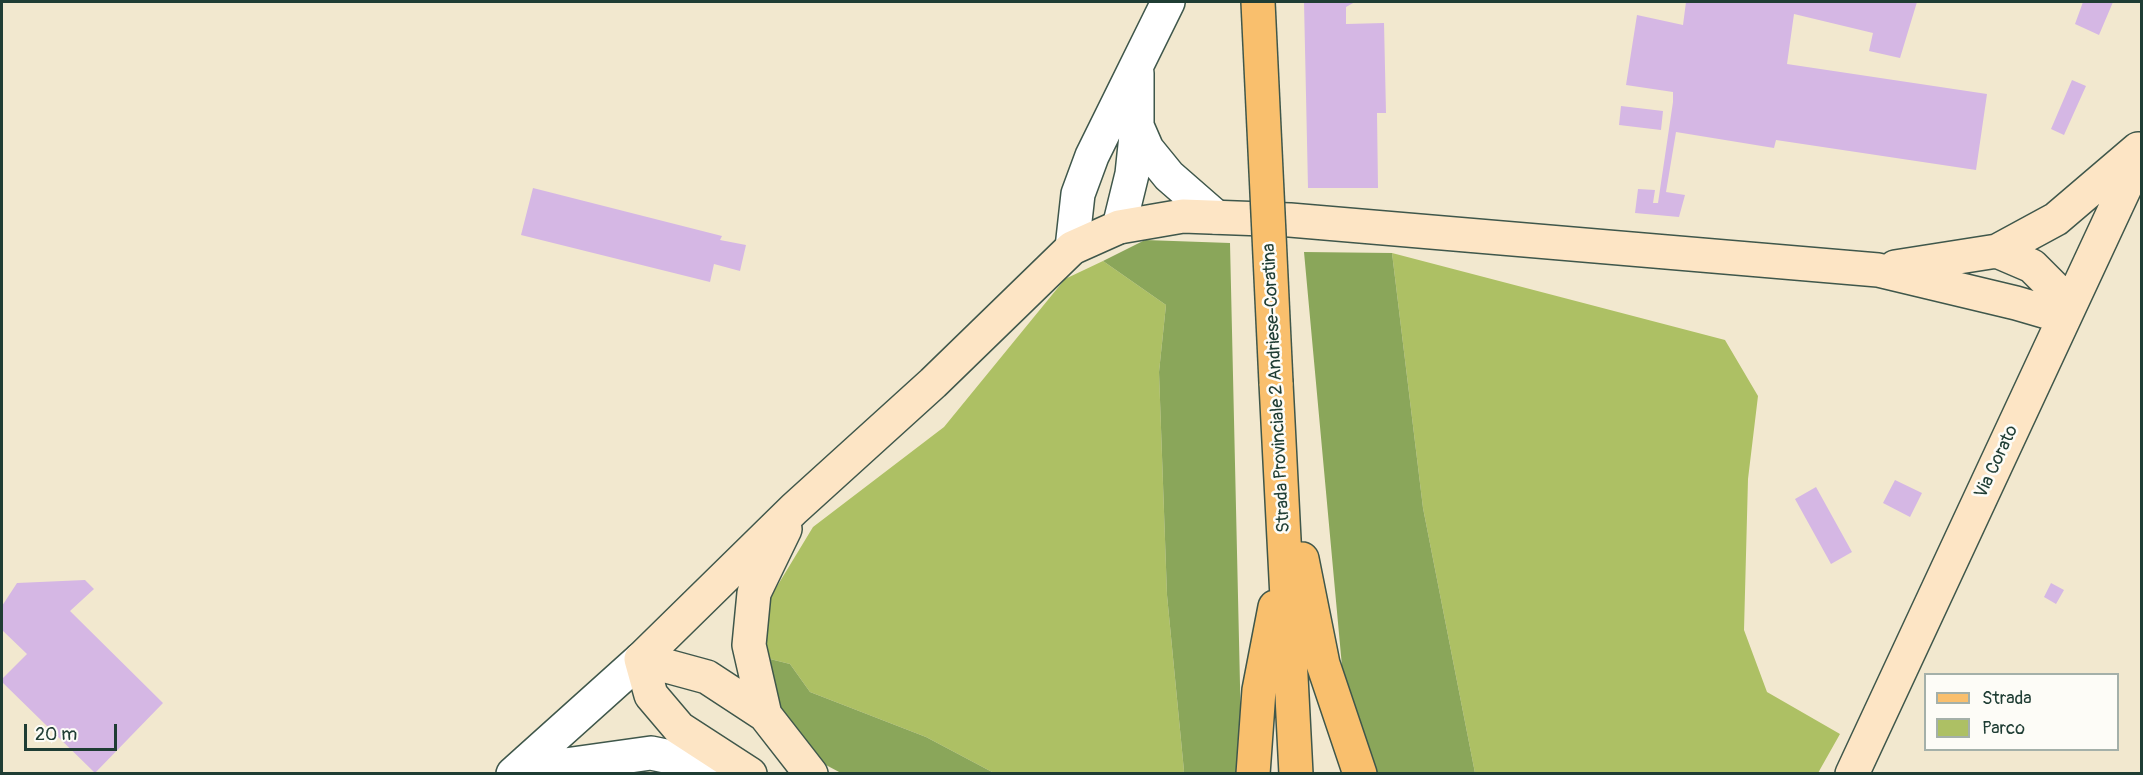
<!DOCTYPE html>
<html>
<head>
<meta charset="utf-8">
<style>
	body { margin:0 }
	#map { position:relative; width:2143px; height:775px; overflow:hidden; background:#f2e8cf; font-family:Pangolin,sans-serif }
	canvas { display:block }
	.frame { position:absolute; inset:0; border:3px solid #1f3d34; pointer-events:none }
	.legend { position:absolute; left:1924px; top:673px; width:195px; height:78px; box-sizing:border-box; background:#fdfcf7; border:2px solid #a4b0a9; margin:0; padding:8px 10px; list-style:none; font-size:18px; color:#1f3d34 }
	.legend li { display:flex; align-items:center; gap:12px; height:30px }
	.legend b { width:30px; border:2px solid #a4b0a9 }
	.scale { position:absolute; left:24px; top:724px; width:93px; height:27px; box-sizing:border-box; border:3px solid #1f3d34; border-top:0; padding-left:8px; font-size:18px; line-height:21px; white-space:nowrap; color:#1f3d34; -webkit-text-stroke:4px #fdfcf7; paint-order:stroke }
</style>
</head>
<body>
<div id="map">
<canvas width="2143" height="775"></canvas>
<div class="frame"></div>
<ul class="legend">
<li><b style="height:8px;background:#f9bf6d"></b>Strada</li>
<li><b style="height:16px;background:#adc064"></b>Parco</li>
</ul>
<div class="scale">20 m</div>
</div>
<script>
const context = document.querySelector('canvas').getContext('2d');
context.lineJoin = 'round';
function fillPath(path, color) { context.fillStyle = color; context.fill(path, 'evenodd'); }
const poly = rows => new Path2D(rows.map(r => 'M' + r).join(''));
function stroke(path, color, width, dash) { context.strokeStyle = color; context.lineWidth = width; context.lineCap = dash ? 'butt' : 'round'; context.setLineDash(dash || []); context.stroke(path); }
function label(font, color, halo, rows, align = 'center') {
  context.font = font + ' Pangolin,sans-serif'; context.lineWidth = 5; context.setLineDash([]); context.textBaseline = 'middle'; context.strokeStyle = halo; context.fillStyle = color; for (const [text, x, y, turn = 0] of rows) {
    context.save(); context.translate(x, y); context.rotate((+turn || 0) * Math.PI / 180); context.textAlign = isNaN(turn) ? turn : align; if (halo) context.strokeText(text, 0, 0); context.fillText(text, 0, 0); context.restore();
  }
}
fillPath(poly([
	[1392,253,1725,340,1758,396,1748,479,1744,630,1767,692,1840,734,1818,773,1475,773,1423,508],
	[1103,261,1166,305,1159,372,1167,595,1184,771,1182,773,994,773,926,737,810,692,790,664,766,658,759,616,813,527,944,427,1065,279]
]), '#adc064');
fillPath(poly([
	[1145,240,1230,243,1242,773,1182,773,1184,771,1167,595,1159,372,1166,305,1103,261],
	[1304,252,1392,253,1423,508,1475,773,1371,773,1346,710],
	[766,658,790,664,810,692,926,737,994,773,841,773,809,756,774,713]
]), '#8aa65a');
fillPath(poly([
	[1304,2,1355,2,1346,7,1346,24,1384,23,1386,113,1377,113,1378,188,1308,188],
	[1686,2,1917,2,1900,58,1869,51,1873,33,1794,14,1787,64,1987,94,1976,170,1776,140,1774,148,1676,132,1666,192,1685,195,1679,217,1635,213,1638,189,1655,190,1653,203,1658,203,1673,102,1673,92,1626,85,1637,15,1683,25],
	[2083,2,2113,2,2099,35,2075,24],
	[2072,80,2086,86,2064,135,2051,129],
	[1621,106,1663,111,1661,130,1619,125],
	[533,188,722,236,720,240,746,245,740,271,714,264,710,282,521,235],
	[1895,480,1922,493,1910,517,1883,503],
	[1816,487,1852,552,1831,564,1795,499],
	[85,580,94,589,70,611,163,703,95,773,2,682,2,679,27,654,2,630,2,606,17,583],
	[2051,583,2064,590,2056,604,2044,597]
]), '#d5b7e4');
const minor = poly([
	[1137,126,1147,149,1169,176,1216,217],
	[1119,227,1132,174,1137,126,1137,73],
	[1072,248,1078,194,1092,156,1168,2],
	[513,774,641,659],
	[540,774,558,766,651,753,747,773]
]);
const secondary = poly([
	[1997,251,2032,266,2053,287,2064,317],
	[1895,267,1997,251,2056,219,2138,149],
	[641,659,794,509,933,383,1072,248,1119,227,1183,216,1290,220,1878,270,2016,303,2064,317],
	[641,659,707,677,765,715,811,774],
	[641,659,651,695,679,728,750,774],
	[765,715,749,645,754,593,785,529],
	[1852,774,2142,151]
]);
const primary = poly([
	[1276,383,1296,774],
	[1302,559,1323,664,1360,774],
	[1253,774,1259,690,1275,607]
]);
stroke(minor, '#3f574b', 36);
stroke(secondary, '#3f574b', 36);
stroke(primary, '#3f574b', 36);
stroke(minor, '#fff', 33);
stroke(secondary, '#fde5c5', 33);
stroke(primary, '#f9bf6d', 33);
const primaryBridge = poly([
	[1258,2,1276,383]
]);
stroke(primaryBridge, '#3f574b', 36, []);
stroke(primaryBridge, '#f9bf6d', 33);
label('18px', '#1f3d34', '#fdfcf7', [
	["Strada Provinciale 2 Andriese-Coratina",1277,388,-93],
	["Via Corato",1997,462,-65]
]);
</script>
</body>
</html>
